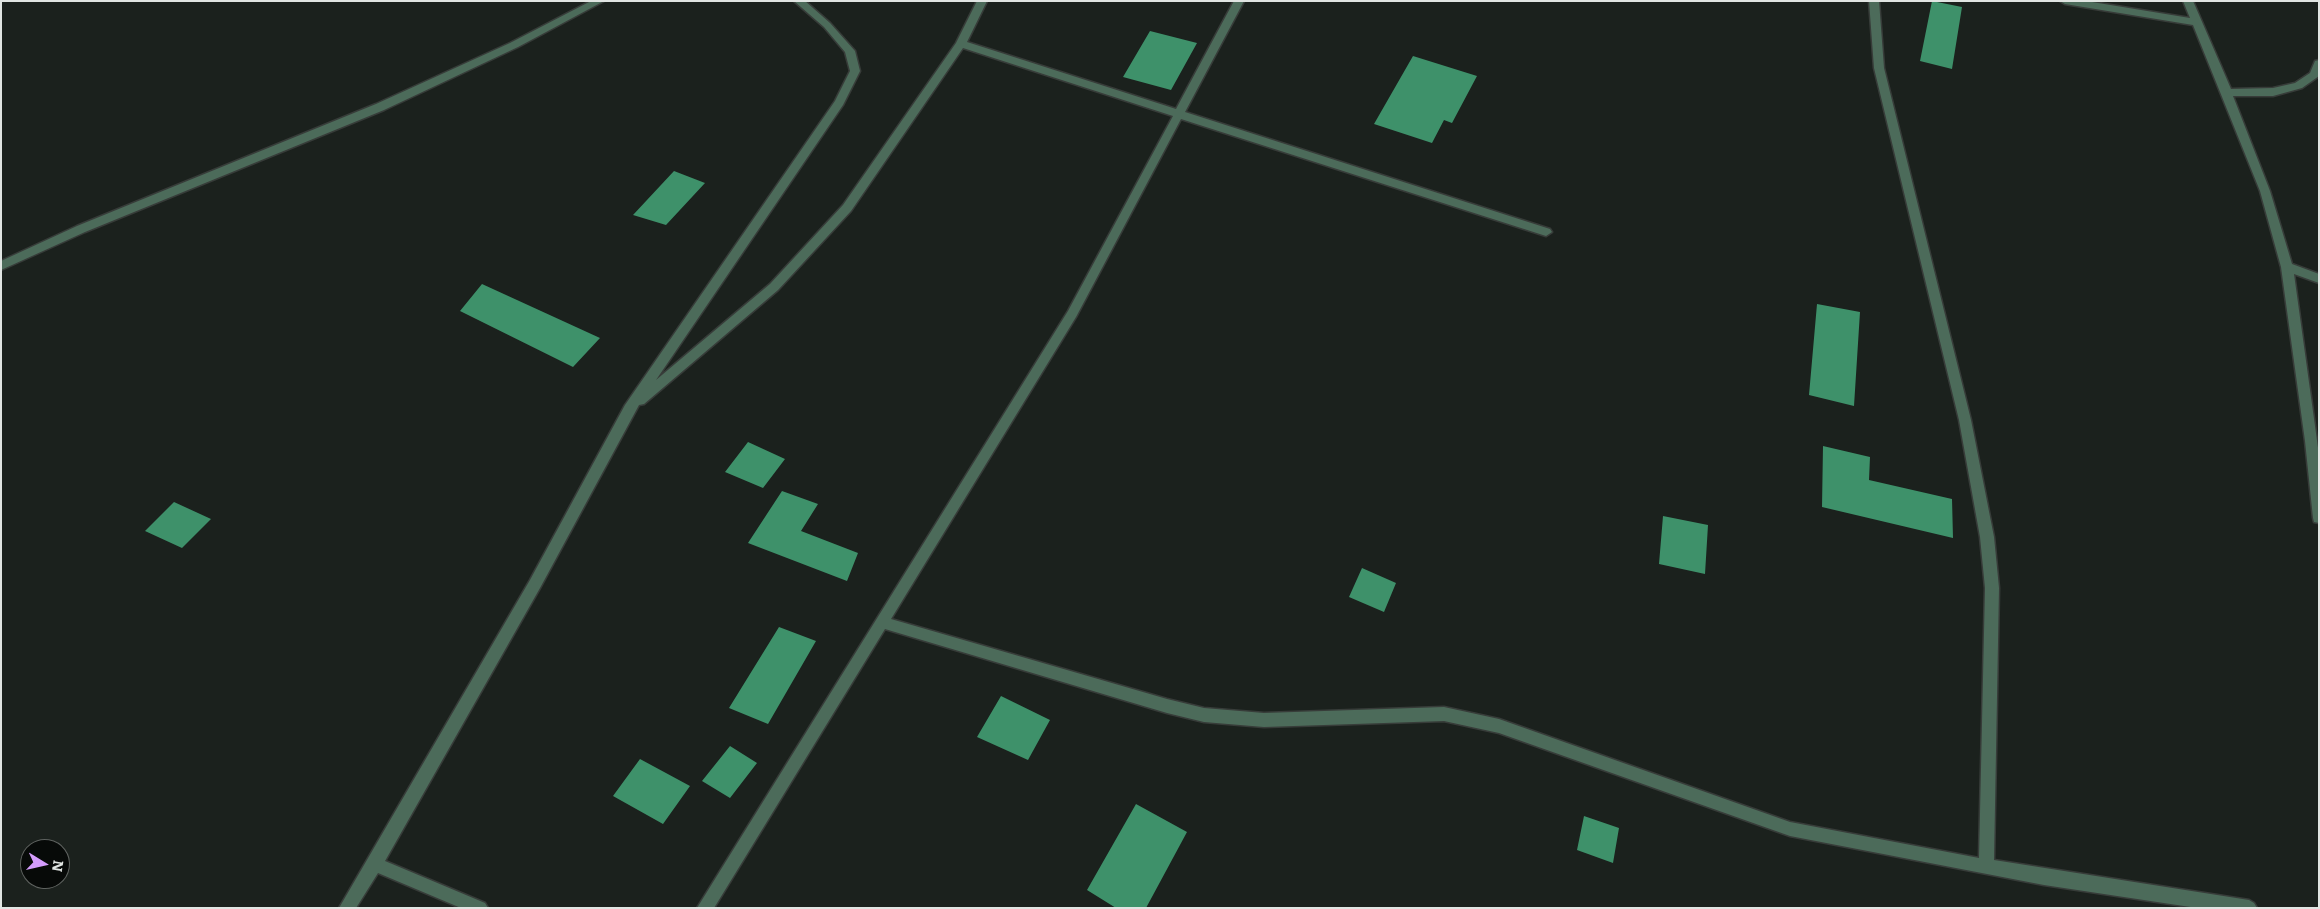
<!DOCTYPE html>
<html>
<head>
<meta charset="utf-8">
<style>
	body { margin:0 }
	#map { position:relative; width:2320px; height:909px; overflow:hidden; background:#1b211d; font-family:Literata,serif }
	canvas { display:block }
	.frame { position:absolute; inset:0; border:2px solid #e0e5e2; pointer-events:none }
	.north { position:absolute; left:20px; top:839px; width:50px; height:50px; box-sizing:border-box; background:#070a08; border:1px solid #5e625f; border-radius:50%; rotate:99deg; font-size:14px; font-weight:700; line-height:20px; text-align:center; color:#e0e5e2 }
	.north::after { content:''; display:block; margin:auto; width:18px; height:22px; background:#d49cfc; clip-path:polygon(50% 0,100% 100%,50% 72%,0 100%) }
</style>
</head>
<body>
<div id="map">
<canvas width="2320" height="909"></canvas>
<div class="frame"></div>
<div class="north">N</div>
</div>
<script>
const context = document.querySelector('canvas').getContext('2d');
context.lineJoin = 'round';
function fillPath(path, color) { context.fillStyle = color; context.fill(path, 'evenodd'); }
const poly = rows => new Path2D(rows.map(r => 'M' + r).join(''));
function stroke(path, color, width, dash) { context.strokeStyle = color; context.lineWidth = width; context.lineCap = dash ? 'butt' : 'round'; context.setLineDash(dash || []); context.stroke(path); }
fillPath(poly([
	[1932,1,1962,7,1952,69,1920,61],
	[1150,31,1197,43,1171,90,1123,77],
	[1413,56,1477,76,1452,123,1444,120,1432,143,1374,124],
	[674,171,705,183,666,225,633,215],
	[482,284,600,338,573,367,460,311],
	[1817,304,1860,312,1854,406,1809,395],
	[748,442,785,459,763,488,725,472],
	[1823,446,1870,457,1869,480,1952,499,1953,538,1822,507],
	[782,491,818,504,801,531,858,553,847,581,748,543],
	[174,502,211,519,182,548,145,531],
	[1663,516,1708,525,1705,574,1659,564],
	[1362,568,1396,583,1384,612,1349,597],
	[779,627,816,641,768,724,729,708],
	[1001,696,1050,720,1028,760,977,737],
	[730,746,757,763,730,798,702,781],
	[640,759,690,786,663,824,613,796],
	[1136,804,1187,832,1146,908,1116,908,1087,890],
	[1584,816,1619,828,1613,863,1577,850]
]), '#3e916a');
const minor = poly([
	[591,1,604,1,518,47,384,110,85,232,1,270,1,261,77,226,376,104,510,43,591,1],
	[794,1,805,1,830,23,855,51,860,71,843,105,656,380,770,284,843,205,956,43,977,1,987,1,967,42,1176,109,1234,1,1244,1,1185,112,1550,229,1552,232,1546,236,1181,119,1076,317,891,619,1167,699,1204,708,1264,713,1444,707,1499,719,1790,822,1979,858,1985,588,1980,537,1959,420,1874,68,1869,1,1879,1,1884,68,1971,420,1994,537,1999,588,1994,860,2249,900,2254,903,2257,908,2197,908,2044,885,1790,836,1499,733,1444,721,1264,727,1204,722,1167,713,885,629,714,908,697,908,1068,311,1173,116,963,48,851,211,778,290,644,404,639,405,540,588,385,861,485,903,488,908,461,908,378,873,356,908,339,908,530,580,625,405,835,101,850,71,845,52,824,27,794,1],
	[2060,1,2086,1,2190,18,2183,1,2193,1,2231,89,2273,88,2295,83,2310,73,2315,61,2319,60,2319,76,2302,88,2273,96,2233,96,2270,191,2292,264,2319,274,2319,283,2294,274,2319,455,2319,523,2314,522,2313,518,2305,441,2281,267,2260,191,2193,25,2065,4,2060,1]
]);
stroke(minor, '#373c39', 3);
fillPath(minor, '#4c6b5a');
</script>
</body>
</html>
